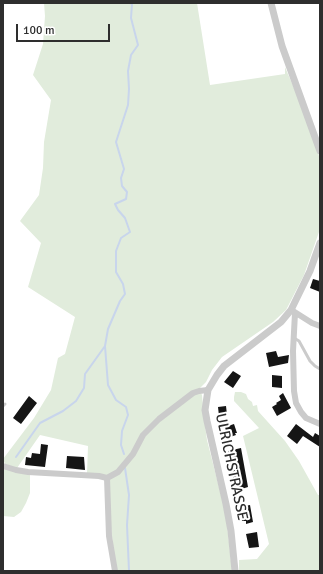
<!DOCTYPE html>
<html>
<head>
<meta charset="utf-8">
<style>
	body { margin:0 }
	#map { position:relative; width:323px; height:574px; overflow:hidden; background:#fff; font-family:Signika,sans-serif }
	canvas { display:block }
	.frame { position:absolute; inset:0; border:4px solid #2e2e2e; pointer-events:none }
	.scale { position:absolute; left:16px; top:24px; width:94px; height:18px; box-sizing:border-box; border:2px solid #2e2e2e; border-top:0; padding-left:5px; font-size:12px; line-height:14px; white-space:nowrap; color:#2e2e2e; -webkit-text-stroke:3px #fff; paint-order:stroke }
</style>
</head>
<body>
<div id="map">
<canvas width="323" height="574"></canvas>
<div class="frame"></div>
<div class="scale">100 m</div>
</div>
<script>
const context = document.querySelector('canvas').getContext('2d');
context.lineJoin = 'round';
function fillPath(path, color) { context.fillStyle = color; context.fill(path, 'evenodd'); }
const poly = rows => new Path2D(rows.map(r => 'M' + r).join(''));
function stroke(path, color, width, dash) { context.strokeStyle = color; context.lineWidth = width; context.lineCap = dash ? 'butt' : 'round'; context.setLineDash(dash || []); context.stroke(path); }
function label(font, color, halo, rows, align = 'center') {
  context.font = font + ' Signika,sans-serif'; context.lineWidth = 4; context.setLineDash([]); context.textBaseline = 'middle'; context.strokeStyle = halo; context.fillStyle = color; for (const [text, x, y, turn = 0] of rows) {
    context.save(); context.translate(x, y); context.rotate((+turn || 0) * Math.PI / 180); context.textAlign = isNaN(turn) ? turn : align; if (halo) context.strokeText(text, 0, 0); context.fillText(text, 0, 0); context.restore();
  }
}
fillPath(poly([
	[44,3,197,3,210,85,285,74,285,67,296,93,319,156,320,229,304,275,286,310,273,322,222,357,212,370,206,382,200,388,201,393,202,395,204,418,207,440,226,515,232,571,116,571,109,511,109,480,87,474,88,446,40,435,17,468,5,464,3,459,34,418,51,390,58,358,65,354,75,317,28,287,41,243,20,221,39,195,43,168,44,142,51,100,33,75,43,44,45,16],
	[235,392,241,392,246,394,248,399,252,402,253,406,257,405,258,411,285,441,299,461,318,495,320,495,320,571,239,571,239,560,257,559,269,544,243,436,259,428,234,401,234,397],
	[3,468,30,474,30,493,26,503,21,512,14,517,3,516]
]), '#e1ecdc');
stroke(poly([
	[105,346,108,385,116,400,126,407,128,415,122,431,121,445,124,454],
	[16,457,40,423,63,411,76,401,84,388,85,374,105,346,108,329,120,301,125,294,123,284,116,272,116,251,121,238,130,232,125,218,118,210,115,204,126,199,127,192,122,186,121,178,124,169,116,142,128,105,129,89,128,71,131,55,138,45,131,18,132,4,130,3],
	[125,468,129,495,127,525,129,571]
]), '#c8d5ec', 2);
fillPath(poly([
	[313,279,320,281,320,292,310,288],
	[276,351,278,357,289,355,288,363,269,367,266,353],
	[233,371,241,376,233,388,224,382],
	[272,375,282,376,282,388,272,387],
	[283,393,291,408,277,416,272,407,277,404,276,403,281,400,279,396],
	[29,396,37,403,21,424,13,418],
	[226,406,227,415,219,416,218,407],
	[234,424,237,433,235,433,236,435,230,437,229,435,227,435,225,427],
	[296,424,313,437,315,433,320,436,320,447,303,436,297,444,287,436],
	[41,444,48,445,45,467,25,465,26,457,31,458,32,453,40,454],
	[241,448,248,487,238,490,237,487,235,488,228,451],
	[67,456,84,457,85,470,66,468],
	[250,505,253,522,246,524,246,521,242,521,240,507],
	[257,532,259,547,249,548,246,534]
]), '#151515');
stroke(poly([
	[294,338,299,341,310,361,315,366,320,369],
	[3,406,5,404]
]), '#cbcbcb', 3);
stroke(poly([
	[293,311,312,323,320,326],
	[295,313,293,351,294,391,296,403,301,412,306,418,320,424],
	[3,466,16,470,28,472,99,476,107,478,118,472,133,454,143,435,159,419,193,393,199,391,208,390],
	[107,478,109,536,115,571]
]), '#cbcbcb', 6);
stroke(poly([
	[271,3,282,46,320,151],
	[235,571,231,531,226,504,207,421,205,410,208,390,217,375,224,366,281,322,291,310,310,271,320,243]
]), '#cbcbcb', 7);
label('15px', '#2e2e2e', '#fff', [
	["ULRICHSTRASSE",231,467,78]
]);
</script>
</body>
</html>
